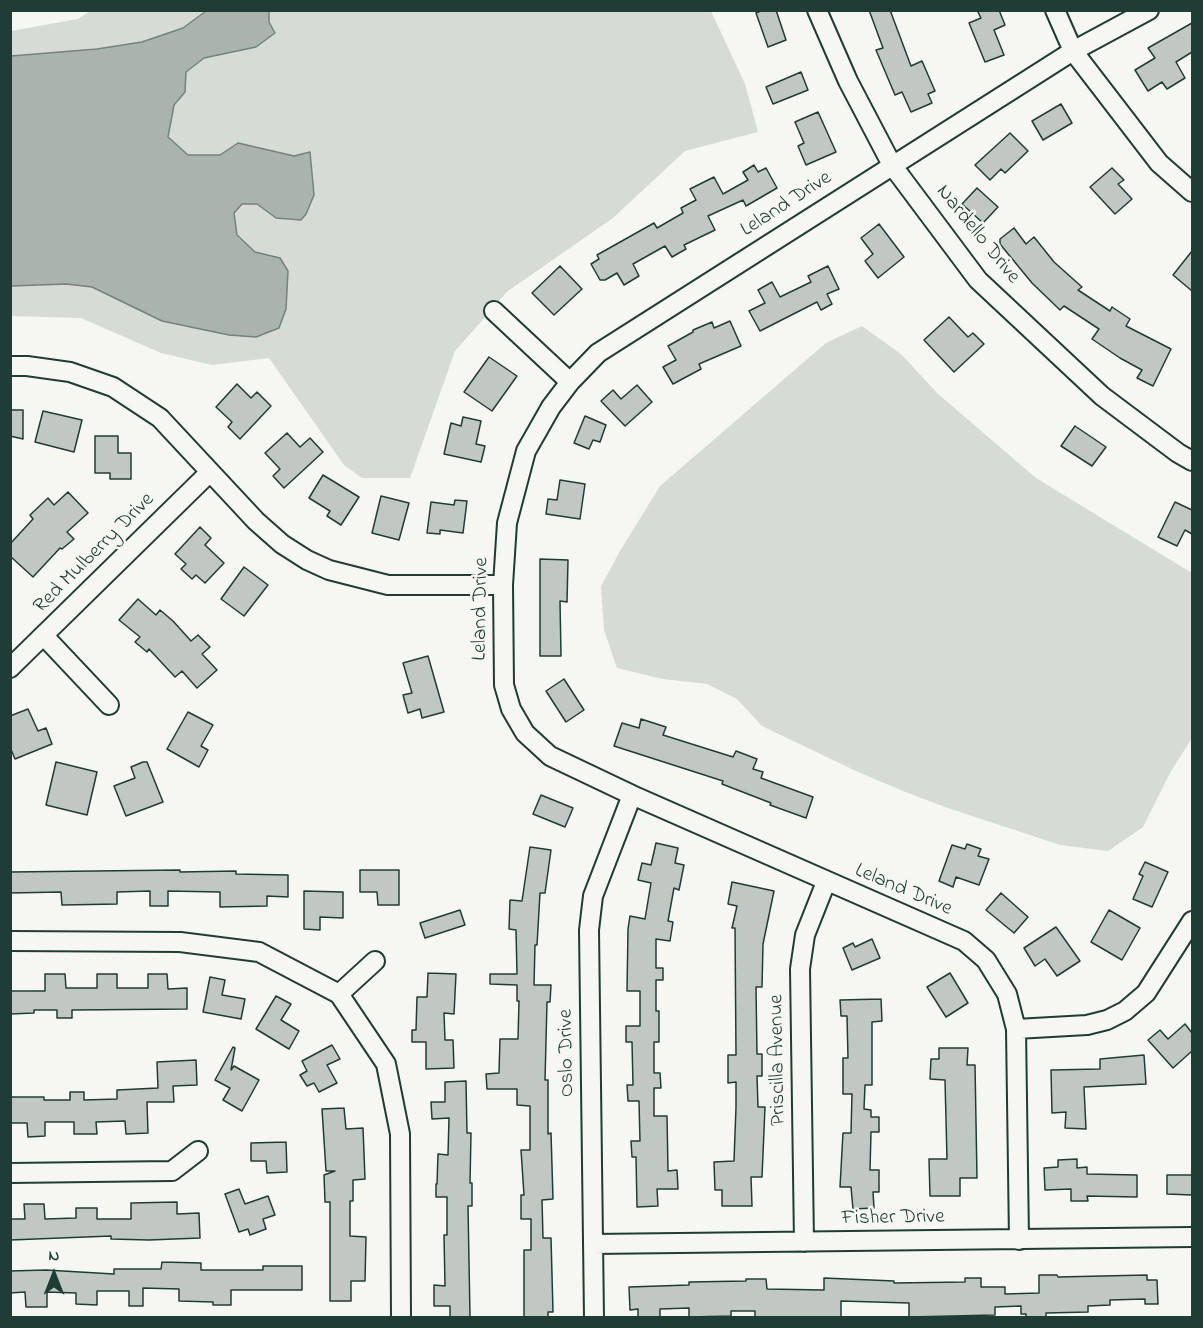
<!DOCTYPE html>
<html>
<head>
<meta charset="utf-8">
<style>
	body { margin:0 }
	#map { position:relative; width:1203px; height:1328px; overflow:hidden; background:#f6f6f2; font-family:"Indie Flower",sans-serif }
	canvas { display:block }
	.frame { position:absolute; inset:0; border:12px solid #1f3d34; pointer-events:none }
	.north { position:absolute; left:24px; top:1244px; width:60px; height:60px; -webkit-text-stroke:4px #f6f6f2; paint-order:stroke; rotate:0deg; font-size:16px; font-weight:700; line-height:24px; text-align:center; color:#1f3d34 }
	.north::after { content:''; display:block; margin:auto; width:21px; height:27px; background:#1f3d34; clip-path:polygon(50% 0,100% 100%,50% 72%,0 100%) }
</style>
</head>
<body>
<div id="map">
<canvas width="1203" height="1328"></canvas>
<div class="frame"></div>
<div class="north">N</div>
</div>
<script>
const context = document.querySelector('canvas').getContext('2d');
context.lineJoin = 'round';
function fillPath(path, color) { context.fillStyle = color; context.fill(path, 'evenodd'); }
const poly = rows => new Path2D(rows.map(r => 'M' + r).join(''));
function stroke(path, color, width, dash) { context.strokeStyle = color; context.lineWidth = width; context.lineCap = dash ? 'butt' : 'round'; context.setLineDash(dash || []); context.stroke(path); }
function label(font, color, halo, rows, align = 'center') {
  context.font = font + ' "Indie Flower",sans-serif'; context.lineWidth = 5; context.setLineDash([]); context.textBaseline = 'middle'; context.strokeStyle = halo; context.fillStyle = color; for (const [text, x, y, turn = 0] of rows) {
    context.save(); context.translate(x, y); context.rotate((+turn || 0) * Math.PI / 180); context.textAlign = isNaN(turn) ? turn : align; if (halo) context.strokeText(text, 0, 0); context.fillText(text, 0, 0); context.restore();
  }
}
fillPath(poly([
	[125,10,206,11,183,28,142,42,97,49,11,56,11,31,78,19,90,11],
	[269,11,711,11,745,84,758,132,685,151,613,218,508,291,497,303,493,300,484,312,487,315,455,351,410,478,362,478,344,465,269,358,212,365,161,353,81,318,11,316,11,286,66,284,93,287,162,321,229,335,267,256,255,252,237,235,234,213,242,204,257,204,276,218,310,153,294,156,238,143,220,155,188,155,168,137,174,105,185,92,186,72,204,58,230,53,275,33,269,22],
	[862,326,902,355,937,393,1036,478,1192,573,1192,738,1170,773,1143,827,1108,851,1060,845,945,807,903,791,856,771,762,726,737,699,707,684,663,679,617,668,604,630,601,586,620,551,660,486,826,343]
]), '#d6dbd6');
const water = poly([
	[206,11,269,11,269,22,275,33,256,47,204,58,186,72,185,92,174,105,168,137,188,155,220,155,238,143,294,156,310,152,314,195,306,214,301,220,276,218,257,204,242,204,234,213,237,235,255,252,280,258,288,271,286,309,279,328,256,337,229,335,162,321,92,287,66,284,11,286,11,56,97,49,142,42,183,28,206,11]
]);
fillPath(water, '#aab3ae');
stroke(water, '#72847d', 1.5);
const building = poly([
	[763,10,776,10,786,40,768,47,756,13,763,10],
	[869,10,890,10,911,66,922,61,935,91,928,94,932,103,911,112,902,92,895,95,876,50,883,48,869,10],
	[977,10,999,10,1005,25,994,30,1004,55,985,62,969,23,981,18,977,10],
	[1192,23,1192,52,1176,62,1185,78,1167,89,1162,82,1148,91,1135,70,1155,58,1148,48,1192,23],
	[801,72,808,90,773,104,766,87,801,72],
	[1061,104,1072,123,1043,140,1032,121,1061,104],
	[818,112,836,152,806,165,798,146,804,143,795,122,818,112],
	[1010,133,1028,151,1005,173,1001,169,990,180,975,165,1010,133],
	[754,165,758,172,766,168,777,188,746,206,743,200,708,216,715,230,684,245,686,249,672,257,665,246,633,264,639,276,624,285,617,273,605,280,600,280,591,264,599,259,597,255,654,223,657,228,683,213,681,208,696,200,690,189,714,177,723,194,748,180,743,172,754,165],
	[1112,168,1124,180,1118,184,1132,199,1115,214,1090,187,1112,168],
	[977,188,998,207,983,223,962,204,977,188],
	[879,224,904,257,878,278,865,261,873,254,861,238,879,224],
	[1014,228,1026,244,1034,237,1054,262,1082,287,1078,290,1110,311,1112,307,1130,319,1126,326,1171,349,1153,386,1137,378,1142,370,1120,358,1092,339,1099,329,1064,306,1060,310,1032,283,1000,244,1000,239,1014,228],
	[1192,251,1192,291,1173,275,1192,251],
	[560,266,582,289,554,315,532,293,560,266],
	[828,266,839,289,827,294,832,304,821,310,817,302,760,331,749,311,765,303,758,290,772,282,780,297,811,282,808,276,828,266],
	[949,317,968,337,973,333,984,344,954,372,924,340,949,317],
	[730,321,741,346,699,364,701,369,673,384,663,367,676,360,668,346,693,332,693,330,712,322,714,328,730,321],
	[489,357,517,376,492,411,464,392,489,357],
	[237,384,251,398,257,392,271,406,240,439,228,427,232,422,216,407,237,384],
	[637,385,652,402,625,426,601,401,613,390,621,399,637,385],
	[10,410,23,410,23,439,10,436,10,410],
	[43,411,82,420,74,452,35,442,43,411],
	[585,416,606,425,600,442,593,440,589,449,574,443,585,416],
	[463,417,481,421,476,444,485,446,481,462,444,454,451,423,461,426,463,417],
	[1075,426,1106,447,1092,466,1061,446,1075,426],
	[287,433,300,447,310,438,323,452,284,488,273,476,280,469,265,453,287,433],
	[95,436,118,436,118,453,131,453,131,479,110,479,110,473,95,473,95,436],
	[323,475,359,497,341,525,327,516,330,511,309,498,323,475],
	[560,480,585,484,580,519,546,514,548,499,557,500,560,480],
	[68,492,88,513,67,532,74,539,62,549,60,548,33,577,10,556,10,544,33,519,30,515,48,498,54,505,68,492],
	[381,496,409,503,399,540,372,533,381,496],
	[455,500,467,501,463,533,440,530,440,534,427,533,431,502,454,505,455,500],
	[1175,502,1192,510,1192,534,1185,530,1177,546,1158,537,1175,502],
	[200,527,211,538,205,545,224,563,205,583,196,575,192,579,181,569,186,564,175,554,200,527],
	[540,559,568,560,567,602,560,601,561,656,540,656,540,559],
	[244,567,268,585,244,616,221,599,244,567],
	[138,599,156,615,160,610,173,621,191,641,198,635,210,647,202,654,217,670,197,688,182,671,175,677,149,649,147,652,135,642,140,637,119,620,138,599],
	[428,656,444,712,422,718,420,709,408,713,403,695,412,693,403,663,428,656],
	[564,679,584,710,566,722,546,691,564,679],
	[28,709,38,731,46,728,52,744,15,759,10,747,10,716,28,709],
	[188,712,213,725,201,746,208,750,199,767,167,749,188,712],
	[641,719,666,727,663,735,733,757,736,751,757,759,753,769,763,772,761,778,813,797,806,818,770,805,771,803,722,784,723,781,614,746,622,723,639,728,641,719],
	[56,762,97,772,87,815,46,805,56,762],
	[143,762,147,762,163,802,126,816,114,786,135,778,131,767,143,762],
	[541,795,573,808,565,827,533,814,541,795],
	[656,843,678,848,675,863,684,865,679,890,674,888,668,921,673,922,670,941,656,939,656,968,663,968,663,980,656,980,656,1011,659,1011,659,1042,654,1042,654,1073,660,1073,661,1088,654,1088,654,1116,667,1116,668,1171,677,1170,678,1189,657,1189,658,1206,637,1207,636,1157,632,1157,631,1141,640,1141,639,1101,628,1101,627,1085,633,1085,632,1042,626,1042,626,1026,640,1026,640,991,627,991,628,929,630,916,645,919,651,883,638,880,642,863,651,865,656,843],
	[967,844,981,849,978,856,989,859,979,885,956,877,953,887,939,881,952,845,965,849,967,844],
	[530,847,551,850,545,893,540,893,537,945,535,945,534,985,551,985,550,1002,547,1002,545,1080,548,1080,548,1134,551,1133,553,1199,542,1200,543,1238,551,1238,553,1312,548,1312,548,1317,524,1317,524,1250,531,1250,531,1219,521,1219,521,1195,524,1195,521,1150,530,1150,530,1106,517,1105,517,1089,487,1089,486,1074,499,1073,500,1039,518,1039,519,1001,517,1001,517,985,490,984,490,974,517,974,516,930,509,929,510,900,522,901,530,847],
	[1145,862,1168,872,1152,907,1133,899,1143,876,1139,874,1145,862],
	[180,870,180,872,236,871,236,874,288,875,288,897,267,896,267,906,220,907,220,892,168,891,168,906,150,906,150,891,117,892,117,904,62,905,61,892,10,893,10,872,180,870],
	[360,870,399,870,399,905,378,905,377,892,360,892,360,870],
	[732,882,774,891,763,944,762,987,756,987,757,1054,762,1054,762,1076,757,1076,758,1107,765,1107,762,1177,751,1177,752,1206,722,1206,722,1190,715,1190,714,1162,734,1161,736,1107,736,1082,728,1083,728,1055,736,1055,735,928,732,928,737,906,728,904,732,882],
	[304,891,343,892,343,918,320,917,320,930,304,929,304,891],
	[1001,893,1028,917,1014,933,986,910,1001,893],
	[460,910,465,925,425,938,420,923,460,910],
	[1109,910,1140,928,1122,960,1091,942,1109,910],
	[1056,927,1080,961,1057,976,1045,959,1035,966,1024,948,1056,927],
	[872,939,880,958,852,970,843,948,853,943,855,947,872,939],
	[428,973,456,974,454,1014,444,1013,445,1040,453,1040,454,1068,426,1069,426,1042,412,1042,412,1030,416,1030,417,997,427,997,428,973],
	[950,973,968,1003,946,1017,927,987,950,973],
	[45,974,65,974,66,988,97,988,97,974,117,974,117,988,148,988,148,974,167,974,168,989,187,988,187,1009,72,1010,72,1018,57,1018,57,1010,34,1010,34,1013,10,1014,10,991,45,991,45,974],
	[210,977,225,980,222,995,245,999,241,1019,203,1012,210,977],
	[276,996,291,1004,281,1020,299,1031,289,1049,256,1029,276,996],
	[881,999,882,1021,872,1022,872,1085,865,1085,864,1109,871,1110,871,1117,879,1117,879,1132,871,1132,870,1170,879,1170,879,1192,873,1192,874,1208,853,1209,851,1187,840,1187,843,1133,851,1133,852,1094,843,1094,843,1058,848,1058,847,1016,841,1016,840,1000,881,999],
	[1185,1024,1192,1033,1192,1051,1173,1068,1148,1040,1160,1030,1168,1039,1185,1024],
	[332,1045,340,1059,327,1065,337,1083,319,1092,314,1083,307,1086,300,1075,307,1071,302,1061,332,1045],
	[233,1047,235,1048,231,1070,234,1066,259,1080,242,1111,223,1100,230,1088,215,1080,233,1047],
	[939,1048,968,1048,967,1065,975,1065,977,1178,960,1178,960,1196,930,1196,929,1159,947,1159,945,1080,930,1079,931,1059,939,1059,939,1048],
	[1144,1055,1146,1084,1084,1087,1086,1129,1065,1128,1066,1112,1052,1113,1051,1070,1100,1069,1100,1059,1144,1055],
	[196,1060,197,1085,173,1086,174,1102,147,1102,148,1133,126,1134,125,1121,96,1122,97,1134,74,1134,74,1122,45,1122,45,1136,28,1137,27,1123,10,1123,10,1097,44,1097,44,1100,70,1100,70,1092,84,1092,84,1100,117,1099,117,1090,158,1088,157,1062,196,1060],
	[466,1081,467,1133,471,1133,470,1183,472,1183,472,1206,468,1206,470,1317,450,1317,450,1306,434,1306,434,1285,445,1286,444,1235,447,1235,447,1197,436,1197,436,1184,437,1184,438,1154,448,1155,449,1118,432,1119,431,1102,445,1102,445,1082,466,1081],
	[344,1108,346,1129,363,1128,365,1179,353,1180,353,1201,350,1201,350,1236,366,1237,365,1281,351,1281,351,1301,330,1301,330,1202,325,1202,324,1175,335,1171,326,1171,322,1109,344,1108],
	[286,1142,287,1172,267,1173,266,1161,251,1161,251,1143,286,1142],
	[1077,1159,1077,1168,1087,1167,1087,1174,1137,1175,1137,1197,1087,1196,1088,1201,1071,1201,1071,1189,1045,1190,1044,1168,1058,1167,1058,1160,1077,1159],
	[1167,1175,1192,1175,1192,1195,1167,1194,1167,1175],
	[239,1189,245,1204,268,1196,275,1215,263,1219,266,1229,250,1235,248,1229,239,1232,225,1194,239,1189],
	[177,1202,177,1214,199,1213,200,1238,149,1240,111,1239,111,1236,10,1240,10,1219,25,1219,24,1204,44,1204,45,1219,76,1218,76,1208,97,1208,97,1219,131,1219,131,1203,177,1202],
	[162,1262,201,1263,201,1270,263,1270,263,1266,302,1266,302,1290,231,1290,231,1305,213,1305,213,1302,179,1301,179,1289,143,1288,143,1306,129,1306,129,1291,97,1291,97,1305,76,1304,76,1293,47,1292,47,1307,26,1307,25,1292,10,1293,10,1271,46,1270,114,1274,114,1269,161,1269,162,1262],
	[1039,1275,1057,1275,1058,1277,1147,1275,1147,1280,1157,1280,1158,1304,1145,1304,1145,1299,1110,1300,1110,1305,1088,1306,1088,1312,1046,1313,1046,1317,1026,1317,1026,1314,1021,1314,1021,1306,995,1307,995,1315,909,1317,909,1303,841,1301,841,1317,755,1317,755,1311,731,1311,731,1316,689,1317,689,1308,660,1309,660,1317,638,1317,638,1309,630,1310,629,1287,689,1285,689,1282,746,1281,746,1279,766,1279,767,1289,824,1290,824,1278,894,1281,894,1283,965,1282,965,1278,981,1278,981,1287,1005,1287,1005,1294,1039,1293,1039,1275]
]);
fillPath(building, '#c1c8c3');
stroke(building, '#1f3d34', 1.5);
const minor = poly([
	[817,10,848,81,892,165,978,280,1102,396,1178,453,1192,461],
	[1055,10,1073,51,1159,163,1192,192],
	[494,311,570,382],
	[10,366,27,366,70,372,113,387,160,418,256,521,282,544,307,560,329,570,388,585,503,585],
	[44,636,109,705],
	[10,668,210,472],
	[10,941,180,942,259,952,339,994,386,1064,400,1134,401,1318],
	[339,994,375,961],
	[1016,1029,1087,1025,1107,1020,1125,1011,1146,993,1192,921],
	[10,1173,172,1171,198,1151],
	[1019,1240,1016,1029,1007,994,986,960,964,941,632,795,550,756,525,733,511,709,504,685,503,585,507,523,526,451,551,407,570,382,598,353,1073,51,1149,10],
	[804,1242,800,969,805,935,826,882],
	[593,1244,1192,1237],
	[594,1318,589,930,593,896,632,795]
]);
stroke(minor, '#1f3d34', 22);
stroke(minor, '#f6f6f2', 18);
label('21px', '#1f3d34', '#f6f6f2', [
	["Leland Drive",787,205,-33],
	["Nardello Drive",977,235,51],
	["Red Mulberry Drive",95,554,-45],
	["Leland Drive",482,609,-89],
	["Leland Drive",903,891,23],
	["Oslo Drive",568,1053,-91],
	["Priscilla Avenue",779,1060,-91],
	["Fisher Drive",893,1219,-1]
]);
</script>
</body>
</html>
